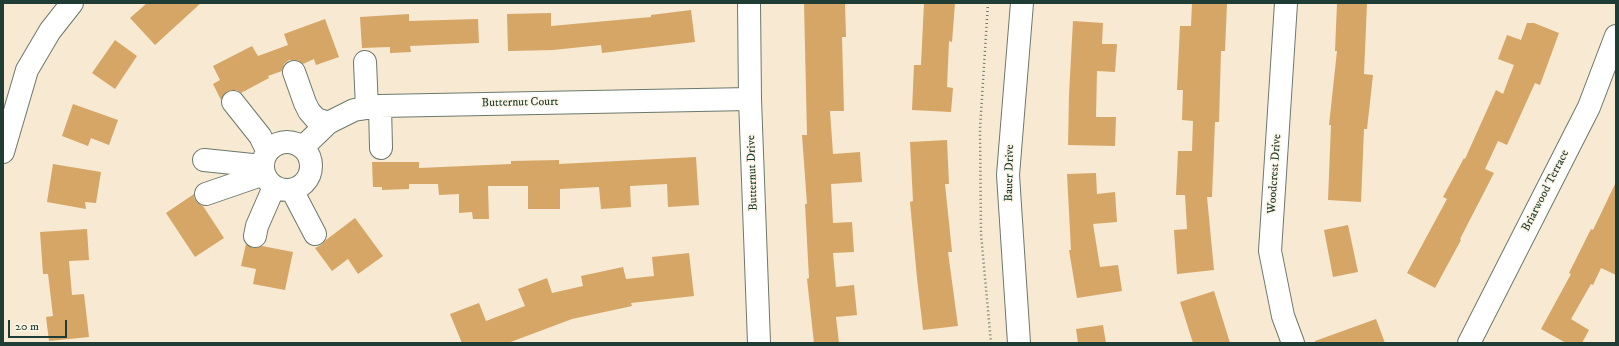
<!DOCTYPE html>
<html>
<head>
<meta charset="utf-8">
<style>
	body { margin:0 }
	#map { position:relative; width:1619px; height:346px; overflow:hidden; background:#f7e9d2; font-family:"IM FELL DW Pica",serif }
	canvas { display:block }
	.frame { position:absolute; inset:0; border:4px solid #1f3d34; pointer-events:none }
	.scale { position:absolute; left:8px; top:320px; width:59px; height:18px; box-sizing:border-box; border:2px solid #1f3d34; border-top:0; padding-left:5px; font-size:12px; line-height:14px; white-space:nowrap; color:#1f3d34; -webkit-text-stroke:3px #fcf5e5; paint-order:stroke }
</style>
</head>
<body>
<div id="map">
<canvas width="1619" height="346"></canvas>
<div class="frame"></div>
<div class="scale">20 m</div>
</div>
<script>
const context = document.querySelector('canvas').getContext('2d');
context.lineJoin = 'round';
function fillPath(path, color) { context.fillStyle = color; context.fill(path, 'evenodd'); }
const poly = rows => new Path2D(rows.map(r => 'M' + r).join(''));
function stroke(path, color, width, dash) { context.strokeStyle = color; context.lineWidth = width; context.lineCap = dash ? 'butt' : 'round'; context.setLineDash(dash || []); context.stroke(path); }
function label(font, color, halo, rows, align = 'center') {
  context.font = font + ' "IM FELL DW Pica",serif'; context.lineWidth = 3; context.setLineDash([]); context.textBaseline = 'middle'; context.strokeStyle = halo; context.fillStyle = color; for (const [text, x, y, turn = 0] of rows) {
    context.save(); context.translate(x, y); context.rotate((+turn || 0) * Math.PI / 180); context.textAlign = isNaN(turn) ? turn : align; if (halo) context.strokeText(text, 0, 0); context.fillText(text, 0, 0); context.restore();
  }
}
fillPath(poly([
	[147,3,201,3,155,45,130,18],
	[804,3,845,3,846,37,842,37,844,111,830,111,833,154,860,152,862,182,831,184,833,223,852,222,854,252,833,253,836,287,854,285,857,315,836,317,839,343,814,343,807,279,809,278,805,204,807,204,802,135,807,135],
	[924,3,955,3,952,42,949,41,947,87,953,88,951,112,912,110,914,65,921,65],
	[1192,3,1227,3,1225,51,1221,51,1219,122,1215,122,1212,197,1207,197,1214,270,1177,274,1174,230,1187,229,1185,195,1176,195,1178,151,1192,151,1193,121,1182,120,1183,90,1177,90,1180,26,1191,26],
	[1337,3,1367,3,1364,74,1373,75,1367,129,1364,129,1361,202,1328,200,1331,125,1329,125,1337,51,1335,51],
	[691,10,695,42,602,53,601,45,553,50,508,51,507,14,551,13,551,26,651,17,651,15],
	[409,14,409,21,478,19,479,43,410,46,411,52,390,53,390,47,362,48,360,17],
	[325,19,339,57,316,65,314,59,303,64,297,60,289,60,284,64,282,71,268,76,269,78,241,93,237,90,232,90,226,92,221,100,213,84,220,80,213,66,252,46,258,56,288,45,284,34],
	[1073,21,1103,23,1102,44,1117,44,1115,72,1097,71,1096,117,1116,117,1115,146,1068,145,1069,95],
	[1527,23,1534,23,1559,33,1540,85,1535,83,1507,145,1498,141,1485,169,1494,173,1460,239,1461,240,1435,288,1407,273,1447,199,1443,197,1464,158,1465,159,1496,90,1503,94,1514,65,1498,59,1507,35,1521,40],
	[115,40,137,56,115,89,92,73],
	[73,104,118,120,109,145,91,138,88,146,62,136],
	[947,140,949,184,945,184,952,252,948,252,958,326,923,330,917,278,910,202,913,201,910,142],
	[696,157,699,205,668,207,667,184,630,186,631,207,601,209,599,187,560,189,560,209,528,209,528,186,488,186,489,219,473,219,472,212,459,213,459,194,439,195,438,184,409,184,409,189,382,190,382,187,373,187,372,162,419,162,419,168,511,164,511,161,559,160,559,164],
	[53,164,101,172,96,203,85,202,86,209,47,202],
	[1096,173,1097,194,1115,192,1117,222,1093,224,1100,267,1118,265,1122,291,1077,298,1069,250,1071,250,1067,174],
	[1616,182,1616,275,1601,268,1593,285,1591,284,1571,319,1589,330,1582,343,1566,343,1541,329,1571,274,1569,273,1591,229,1593,230],
	[194,194,194,198,198,203,203,206,224,238,195,257,166,213],
	[355,218,383,256,358,274,348,259,332,271,315,248,321,245,326,240],
	[1348,225,1358,272,1333,277,1324,230],
	[87,229,89,260,69,261,72,295,84,294,89,337,49,341,46,317,53,316,48,274,43,274,40,232],
	[246,244,253,248,262,246,293,252,285,290,253,284,256,269,241,266],
	[689,253,694,296,631,303,632,306,572,319,508,343,462,343,450,314,479,303,486,321,525,306,518,289,547,278,552,293,583,286,581,276,623,267,626,279,654,276,652,257],
	[1214,291,1230,343,1193,343,1180,302],
	[1376,319,1385,343,1315,343,1315,341],
	[1103,325,1106,343,1078,343,1076,329]
]), '#d6a666');
const minor = poly([
	[749,3,750,99,759,343],
	[1286,3,1270,251,1283,316,1293,343],
	[365,62,367,108],
	[294,72,305,103,309,111,316,119,328,123],
	[233,102,260,136,267,150],
	[380,106,381,148],
	'263 166a24 24 0 1 1 48 0a24 24 0 1 1-48 0Z',
	[303,147,328,123,354,110,380,106,750,99],
	[3,152,27,70,50,31,72,3],
	[204,160,262,166],
	[292,190,315,234],
	[206,194,264,174],
	[255,236,257,226,274,187],
	[1019,343,1008,175,1022,3],
	[1469,343,1589,107,1616,36]
]);
stroke(minor, '#6b796b', 24);
stroke(poly([
	[988,3,980,129,981,234,991,343]
]), '#6b796b', 2.5, [1, 3]);
stroke(minor, '#fff', 22);
label('12px', '#1f3d34', '#fcf5e5', [
	["Butternut Court",520,103,-1],
	["Butternut Drive",753,173,-92],
	["Bauer Drive",1010,173,-89],
	["Woodcrest Drive",1275,174,-86],
	["Briarwood Terrace",1546,191,-63]
]);
</script>
</body>
</html>
